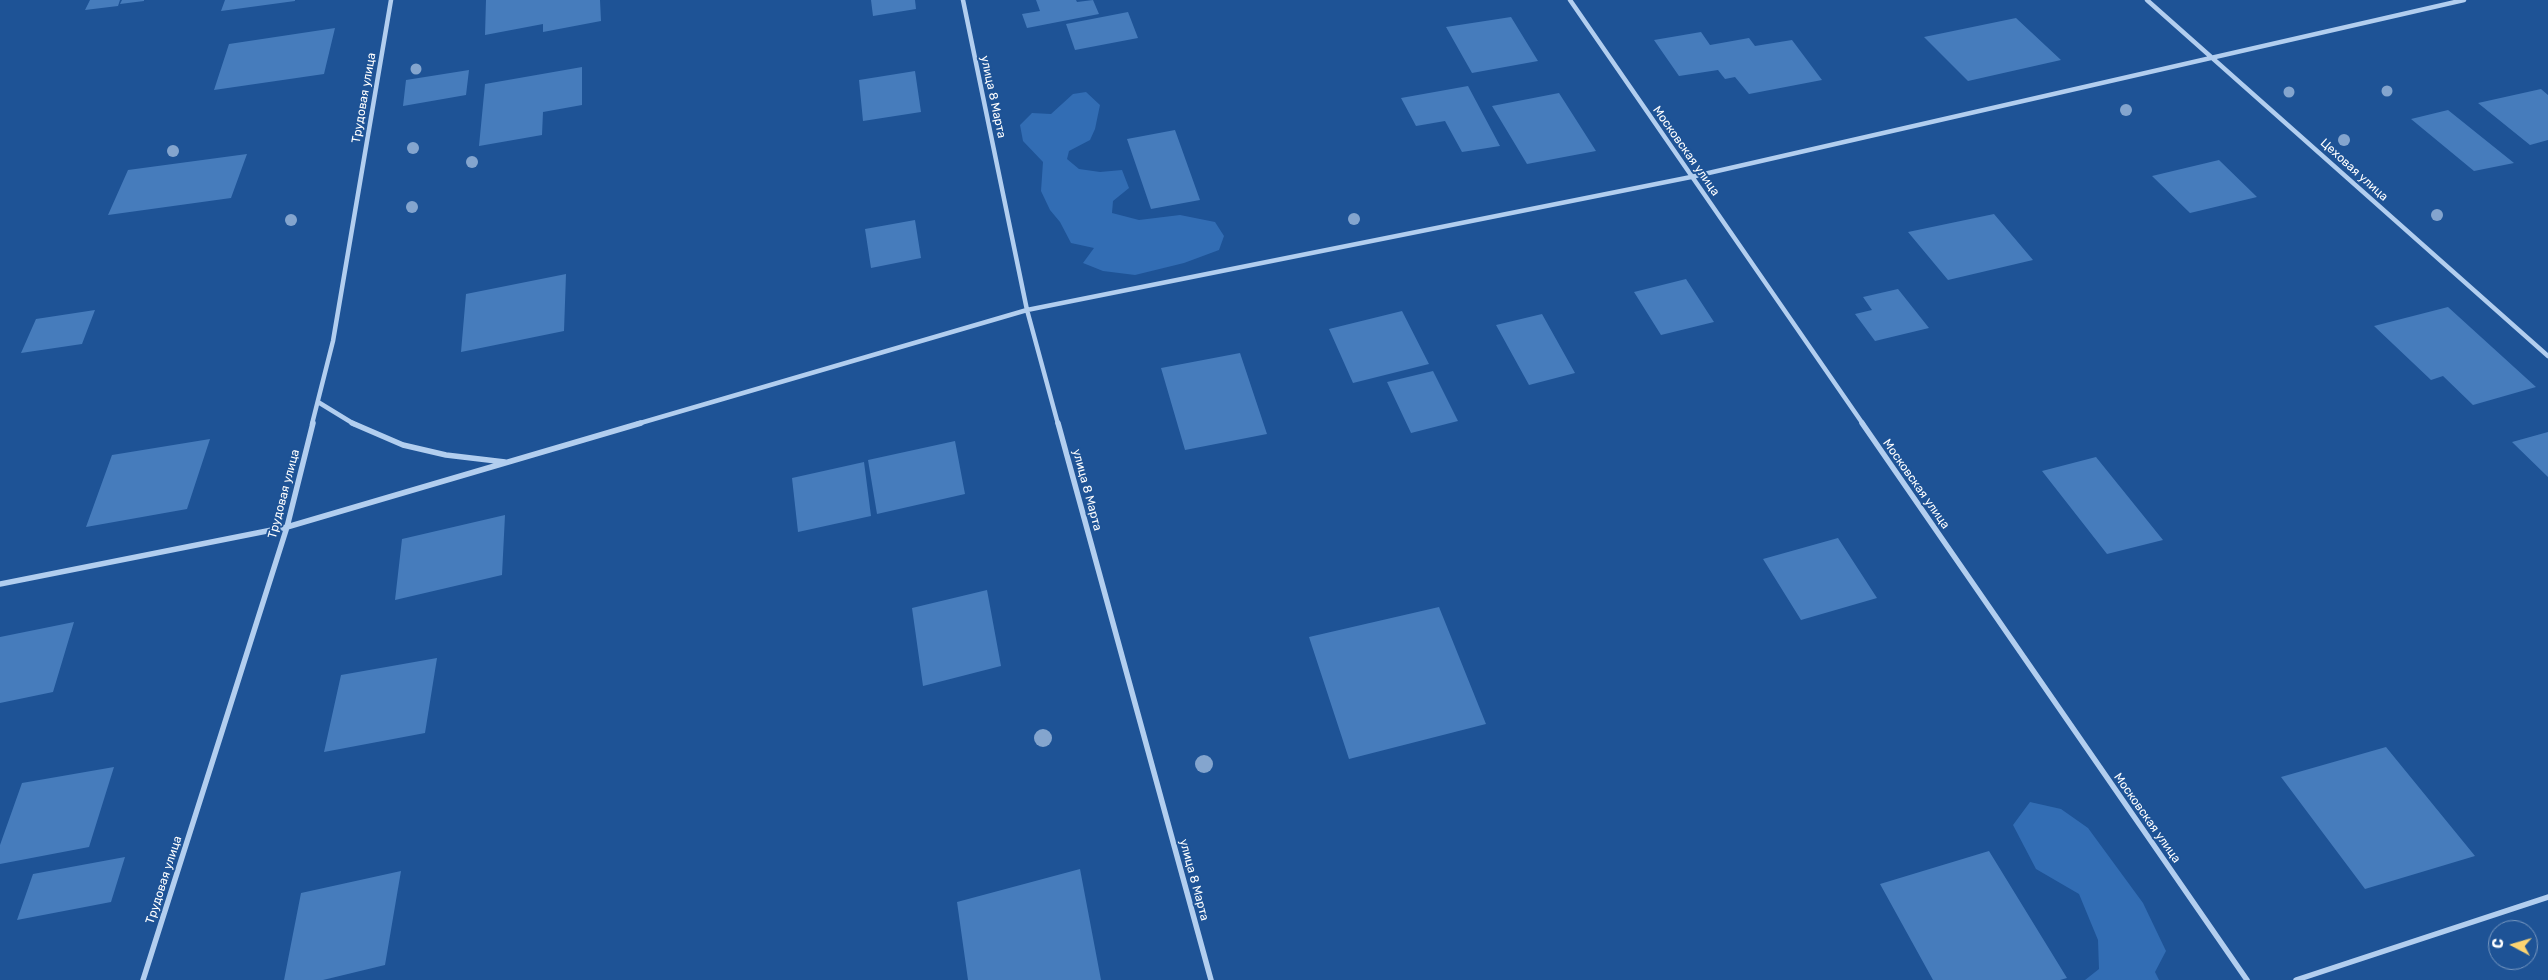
<!DOCTYPE html>
<html>
<head>
<meta charset="utf-8">
<style>
	body { margin:0 }
	#map { position:relative; width:2548px; height:980px; overflow:hidden; background:#1e5396; font-family:Rubik,sans-serif }
	canvas { display:block }
	.north { position:absolute; left:2488px; top:920px; width:50px; height:50px; box-sizing:border-box; background:#1e5396; border:1px solid #7898c0; border-radius:50%; rotate:276deg; font-size:14px; font-weight:700; line-height:20px; text-align:center; color:#fff }
	.north::after { content:''; display:block; margin:auto; width:18px; height:22px; background:#fdd471; clip-path:polygon(50% 0,100% 100%,50% 72%,0 100%) }
</style>
</head>
<body>
<div id="map">
<canvas width="2548" height="980"></canvas>
<div class="north">С</div>
</div>
<script>
const context = document.querySelector('canvas').getContext('2d');
context.lineJoin = 'round';
function fillPath(path, color) { context.fillStyle = color; context.fill(path, 'evenodd'); }
const poly = rows => new Path2D(rows.map(r => 'M' + r).join(''));
function stroke(path, color, width, dash) { context.strokeStyle = color; context.lineWidth = width; context.lineCap = dash ? 'butt' : 'round'; context.setLineDash(dash || []); context.stroke(path); }
function label(font, color, halo, rows, align = 'center') {
  context.font = font + ' Rubik,sans-serif'; context.lineWidth = 4; context.setLineDash([]); context.textBaseline = 'middle'; context.strokeStyle = halo; context.fillStyle = color; for (const [text, x, y, turn = 0] of rows) {
    context.save(); context.translate(x, y); context.rotate((+turn || 0) * Math.PI / 180); context.textAlign = isNaN(turn) ? turn : align; if (halo) context.strokeText(text, 0, 0); context.fillText(text, 0, 0); context.restore();
  }
}
fillPath(poly([
	[1086,92,1100,105,1095,129,1090,140,1069,151,1067,159,1079,169,1100,172,1122,170,1129,188,1113,201,1112,213,1139,220,1180,215,1215,222,1224,236,1219,250,1184,263,1135,275,1103,271,1083,263,1094,248,1071,243,1060,222,1050,210,1041,191,1043,162,1023,141,1020,125,1032,113,1051,114,1073,94],
	[2030,802,2061,809,2088,828,2143,903,2166,951,2155,972,2159,980,2085,980,2099,969,2098,940,2079,894,2036,869,2013,825]
]), '#326db4');
fillPath(poly([
	[90,0,120,0,118,6,85,10],
	[122,0,144,0,144,1,120,4],
	[225,0,295,0,295,1,221,11],
	[486,0,600,0,601,21,543,32,543,24,485,35],
	[871,0,915,0,916,9,873,16],
	[1036,0,1076,0,1077,2,1093,0,1099,14,1027,28,1022,14,1040,11],
	[1128,12,1138,38,1075,50,1066,24],
	[1511,17,1538,61,1472,73,1446,27],
	[2016,18,2061,60,1968,81,1924,37],
	[335,28,324,74,214,90,229,44],
	[1701,32,1710,45,1749,38,1755,46,1792,40,1822,80,1749,94,1735,77,1725,79,1718,70,1679,76,1654,40],
	[582,67,582,105,543,112,542,135,479,146,485,84],
	[469,70,466,95,403,106,406,80],
	[915,71,921,112,863,121,859,80],
	[1468,86,1500,146,1462,152,1445,121,1416,126,1401,98],
	[2541,89,2548,95,2548,140,2530,145,2478,103],
	[1559,93,1596,151,1527,164,1492,106],
	[2448,110,2514,163,2474,171,2411,119],
	[1175,130,1200,200,1151,209,1127,139],
	[247,154,231,198,108,215,128,170],
	[2219,160,2257,197,2190,213,2152,176],
	[1994,214,2033,260,1948,280,1908,232],
	[915,220,921,258,871,268,865,229],
	[566,274,564,331,461,352,466,294],
	[1686,279,1714,322,1661,335,1634,292],
	[1898,289,1929,328,1875,341,1855,314,1872,310,1863,297],
	[2448,307,2536,387,2473,405,2443,376,2431,380,2374,326],
	[95,310,82,344,21,353,36,319],
	[1402,311,1429,364,1353,383,1329,329],
	[1542,314,1575,373,1529,385,1496,325],
	[1240,353,1267,434,1185,450,1161,368],
	[1433,371,1458,421,1411,433,1387,382],
	[2548,432,2548,477,2512,442],
	[210,439,187,509,86,527,112,455],
	[955,441,965,494,877,514,868,460],
	[2096,457,2163,540,2107,554,2042,471],
	[864,462,871,516,798,532,792,478],
	[505,515,502,575,395,600,402,539],
	[1838,538,1877,598,1801,620,1763,559],
	[987,590,1001,666,923,686,912,608],
	[1439,607,1486,724,1349,759,1309,637],
	[74,622,53,692,0,703,0,637],
	[437,658,425,733,324,752,341,675],
	[2386,747,2475,856,2365,889,2281,777],
	[114,767,89,847,0,864,0,845,22,783],
	[1989,851,2067,978,2060,980,1933,980,1880,884],
	[125,857,111,902,17,920,33,874],
	[1080,869,1101,980,968,980,957,902],
	[401,871,385,965,323,980,284,980,301,893]
]), '#467cbc');
stroke(poly([
	[963,0,1027,310,1058,424],
	[1570,0,1863,424],
	[2147,0,2548,356],
	[318,402,354,424],
	[312,424,333,341,391,0],
	[637,424,1027,310,1691,177,2464,0]
]), '#b2ceef', 4.5);
stroke(poly([
	[352,423,403,445,446,455,505,462],
	[1058,423,1211,980],
	[1862,423,2247,980],
	[0,584,287,527,641,423],
	[143,980,287,527,313,423],
	[2296,980,2548,897]
]), '#b2ceef', 5.5);
context.fillStyle = '#84a5ce';
for (const [x, y, r] of [
	[416,69,5.5],
	[2387,91,5.5],
	[2289,92,5.5],
	[2126,110,6],
	[2344,140,6],
	[413,148,6],
	[173,151,6],
	[472,162,6],
	[412,207,6],
	[2437,215,6],
	[1354,219,6],
	[291,220,6],
	[1043,738,9],
	[1204,764,9]
]) { context.beginPath(); context.arc(x, y, r, 0, 2 * Math.PI); context.fill(); }
label('12px', '#fff', '#1e5396', [
	["улица 8 Марта",993,97,78],
	["Трудовая улица",364,98,-80],
	["Московская улица",1686,151,55],
	["Цеховая улица",2354,170,42],
	["Московская улица",1916,484,55],
	["улица 8 Марта",1087,490,75],
	["Трудовая улица",284,494,-75],
	["Московская улица",2147,818,55],
	["Трудовая улица",164,880,-72],
	["улица 8 Марта",1194,880,75]
]);
</script>
</body>
</html>
